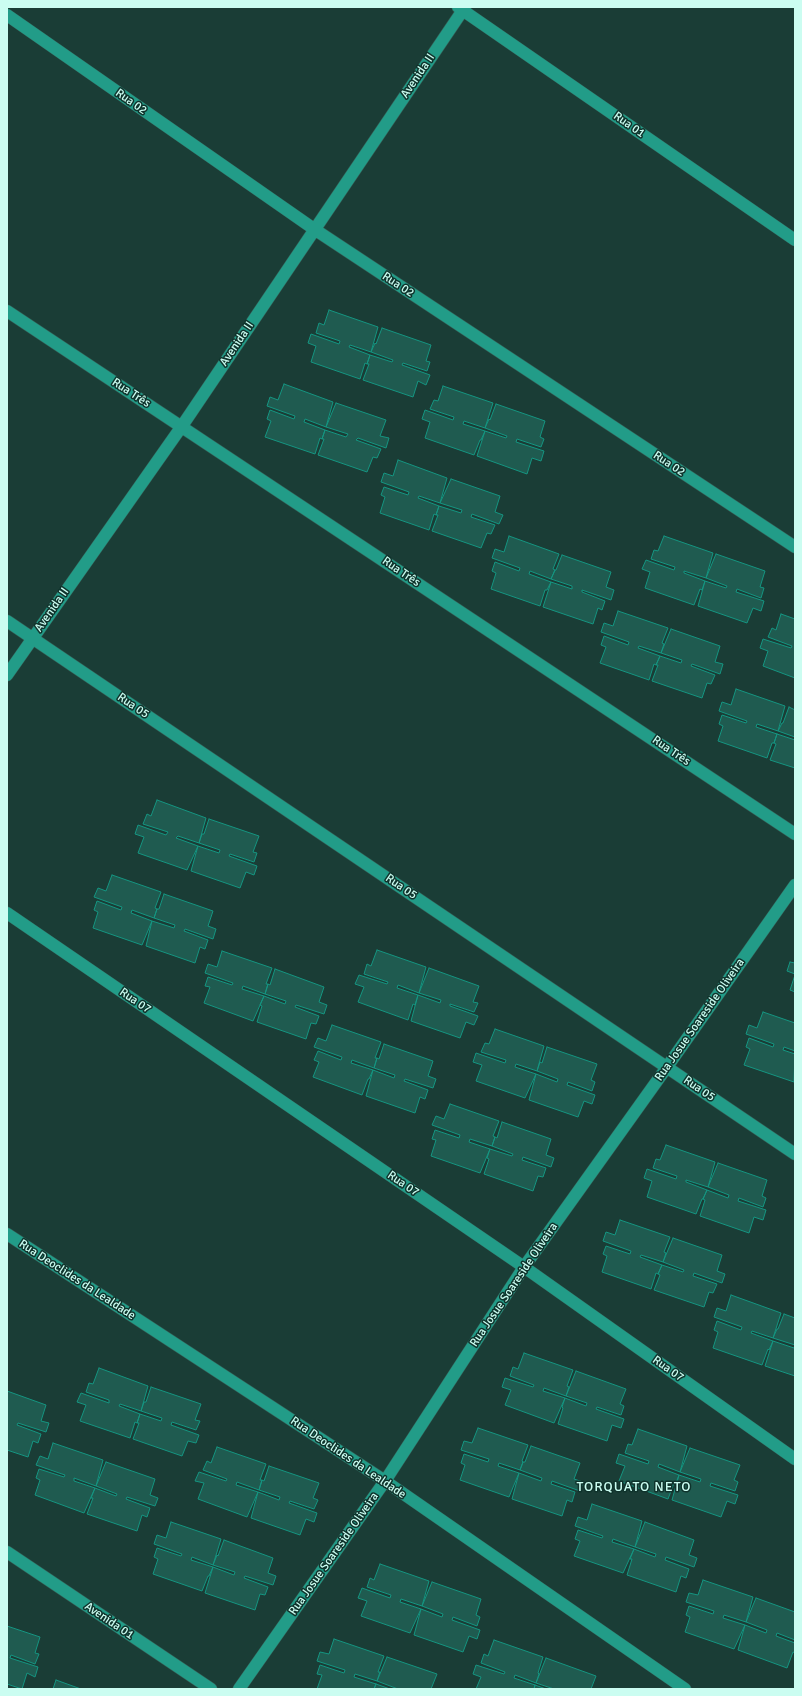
<!DOCTYPE html>
<html>
<head>
<meta charset="utf-8">
<style>
	body { margin:0 }
	#map { position:relative; width:802px; height:1696px; overflow:hidden; background:#1a3d36; font-family:Signika,sans-serif }
	canvas { display:block }
	.frame { position:absolute; inset:0; border:8px solid #cbfdf1; pointer-events:none }
</style>
</head>
<body>
<div id="map">
<canvas width="802" height="1696"></canvas>
<div class="frame"></div>
</div>
<script>
const context = document.querySelector('canvas').getContext('2d');
context.lineJoin = 'round';
function fillPath(path, color) { context.fillStyle = color; context.fill(path, 'evenodd'); }
const poly = rows => new Path2D(rows.map(r => 'M' + r).join(''));
function stroke(path, color, width, dash) { context.strokeStyle = color; context.lineWidth = width; context.lineCap = dash ? 'butt' : 'round'; context.setLineDash(dash || []); context.stroke(path); }
function label(font, color, halo, rows, align = 'center') {
  context.font = font + ' Signika,sans-serif'; context.lineWidth = 3; context.setLineDash([]); context.textBaseline = 'middle'; context.strokeStyle = halo; context.fillStyle = color; for (const [text, x, y, turn = 0] of rows) {
    context.save(); context.translate(x, y); context.rotate((+turn || 0) * Math.PI / 180); context.textAlign = isNaN(turn) ? turn : align; if (halo) context.strokeText(text, 0, 0); context.fillText(text, 0, 0); context.restore();
  }
}
const building = poly([
	[329,310,378,327,371,352,350,345,349,347,370,355,367,364,365,363,360,379,311,362,316,346,308,343,311,334,339,344,340,341,316,333,319,323,324,325,329,310],
	[382,328,431,345,426,361,430,362,427,371,403,363,402,365,430,375,426,385,418,381,413,397,363,380,369,364,367,364,370,355,392,362,393,360,371,352,375,343,376,344,382,328],
	[284,384,333,402,326,427,305,419,304,422,325,430,322,439,320,438,315,454,265,437,271,421,267,419,270,410,294,419,295,416,267,406,270,397,278,400,284,384],
	[443,386,493,403,485,428,464,421,463,424,485,431,481,440,480,440,474,455,425,438,430,422,422,419,425,410,453,420,454,417,430,409,434,400,438,401,443,386],
	[336,403,386,420,380,436,389,438,386,448,358,438,356,440,381,449,377,458,373,457,367,472,318,455,324,439,322,439,325,430,346,437,348,434,326,427,336,403],
	[496,404,545,421,540,437,544,439,541,447,517,439,516,442,544,451,541,461,532,458,527,474,477,456,485,431,506,438,507,436,485,428,489,419,490,420,496,404],
	[398,460,447,478,440,503,419,496,418,498,439,506,436,515,434,514,429,530,380,513,385,497,381,495,384,487,408,495,409,492,381,482,384,473,393,476,398,460],
	[451,479,500,496,495,512,503,515,499,524,472,514,471,517,495,525,491,534,487,533,481,548,432,531,438,515,436,515,439,506,461,513,462,510,440,503,451,479],
	[509,536,559,554,553,569,555,570,551,579,530,571,529,574,551,582,547,590,545,590,540,606,491,589,496,573,492,571,495,562,519,571,520,568,492,558,495,549,504,552,509,536],
	[664,536,713,553,706,578,684,571,684,573,705,581,702,590,700,589,694,605,645,588,650,572,642,569,646,560,674,570,675,567,651,559,654,550,658,551,664,536],
	[716,554,765,571,760,587,764,588,761,598,737,589,736,592,764,601,761,611,753,608,747,623,698,606,705,581,726,588,727,586,706,578,716,554],
	[562,555,611,572,606,587,614,590,611,600,582,590,582,592,605,601,602,610,598,608,593,624,543,607,551,582,572,589,572,586,551,579,555,570,556,570,562,555],
	[618,611,668,628,662,643,664,644,661,653,639,646,638,648,660,656,656,665,654,664,649,680,600,663,606,647,601,645,604,636,628,645,629,642,601,632,604,623,613,626,618,611],
	[781,614,795,619,795,678,763,666,768,651,760,648,763,639,791,648,792,646,768,637,772,628,776,630,781,614],
	[671,629,720,646,715,662,723,664,720,674,692,664,691,666,715,675,711,684,707,683,702,698,652,681,658,665,656,665,660,656,681,663,682,660,661,653,671,629],
	[736,689,785,706,778,731,757,724,756,727,777,734,774,743,772,743,767,758,718,741,723,726,719,724,722,715,746,723,747,721,719,711,722,702,731,705,736,689],
	[789,707,795,710,795,737,778,731,782,723,783,723,789,707],
	[777,734,795,740,795,768,770,760,776,744,774,743,777,734],
	[157,800,206,818,199,843,178,836,176,838,198,846,187,870,138,853,144,837,135,834,138,825,166,835,168,832,143,824,147,814,151,816,157,800],
	[209,819,259,836,253,852,257,853,254,862,230,854,229,856,257,866,254,875,246,872,240,888,191,871,198,846,219,853,220,850,199,843,202,834,204,834,209,819],
	[112,875,161,892,155,908,157,909,154,918,132,910,131,913,152,921,142,945,93,928,98,912,94,910,97,901,121,910,122,907,94,897,98,888,106,891,112,875],
	[164,894,213,911,208,926,216,929,213,939,185,929,184,931,208,940,205,949,200,947,195,963,146,946,152,921,174,928,175,925,154,918,157,909,159,909,164,894],
	[377,950,426,967,419,993,398,985,397,988,418,995,415,1005,413,1004,408,1020,358,1002,364,987,355,984,359,975,387,984,388,982,364,974,367,964,371,966,377,950],
	[222,951,272,968,266,984,268,984,265,994,243,986,242,989,264,996,253,1021,204,1003,210,987,205,986,208,977,232,985,233,983,205,973,208,964,217,967,222,951],
	[790,962,795,963,795,974,787,971,790,962],
	[429,968,479,986,473,1002,478,1003,474,1012,450,1004,450,1006,478,1016,474,1025,466,1022,460,1038,411,1021,418,995,440,1003,441,1000,419,993,429,968],
	[275,969,324,987,319,1002,327,1005,324,1014,296,1005,295,1007,319,1016,316,1024,311,1023,306,1039,257,1022,262,1006,260,1005,264,996,285,1004,286,1001,265,994,268,984,270,985,275,969],
	[795,975,795,992,790,990,795,975],
	[763,1012,795,1023,795,1051,784,1047,783,1050,795,1054,794,1082,744,1065,750,1049,746,1047,749,1038,773,1047,774,1044,746,1034,749,1025,757,1028,763,1012],
	[332,1025,381,1042,375,1058,377,1058,374,1068,352,1060,351,1063,373,1070,369,1079,368,1079,362,1095,313,1077,319,1062,314,1060,318,1051,341,1060,342,1057,314,1047,318,1038,326,1041,332,1025],
	[495,1029,544,1046,537,1071,516,1064,515,1067,536,1074,525,1098,476,1081,482,1065,473,1062,476,1053,505,1063,506,1060,481,1052,485,1043,489,1044,495,1029],
	[384,1044,433,1061,428,1076,436,1079,433,1088,405,1079,404,1081,428,1090,425,1099,420,1097,415,1113,366,1096,373,1070,394,1078,395,1075,374,1068,377,1058,379,1059,384,1044],
	[547,1047,597,1064,591,1080,595,1082,592,1091,568,1082,567,1085,595,1095,592,1104,584,1101,578,1117,529,1100,536,1074,557,1082,558,1079,537,1071,540,1062,542,1063,547,1047],
	[450,1104,499,1121,493,1136,495,1137,492,1146,470,1139,469,1142,490,1149,480,1173,431,1156,436,1140,432,1139,435,1130,459,1138,460,1135,432,1125,436,1116,444,1119,450,1104],
	[502,1122,551,1139,546,1155,554,1158,551,1167,523,1157,522,1160,546,1168,543,1177,538,1176,533,1191,484,1174,489,1159,487,1158,490,1149,512,1156,513,1154,492,1146,495,1137,497,1138,502,1122],
	[666,1145,715,1162,708,1187,686,1180,686,1182,707,1190,703,1199,702,1199,696,1214,647,1197,652,1181,644,1178,647,1169,676,1179,677,1176,653,1168,656,1159,660,1160,666,1145],
	[718,1163,767,1180,762,1196,766,1198,763,1207,739,1198,738,1201,766,1210,763,1220,754,1217,749,1233,700,1216,705,1200,703,1199,707,1190,728,1198,729,1195,708,1187,718,1163],
	[620,1220,670,1237,664,1252,666,1253,663,1262,641,1255,640,1257,662,1265,658,1274,656,1273,651,1289,602,1272,607,1256,603,1254,606,1246,630,1254,631,1251,603,1241,606,1232,615,1235,620,1220],
	[673,1238,722,1255,717,1271,725,1274,722,1283,694,1273,693,1276,717,1284,713,1293,709,1292,704,1307,654,1290,660,1275,658,1274,662,1265,683,1272,684,1270,663,1262,673,1238],
	[731,1295,781,1313,773,1338,752,1331,751,1333,773,1341,769,1350,768,1349,762,1365,713,1348,718,1332,714,1330,717,1321,741,1330,742,1327,714,1317,717,1308,726,1311,731,1295],
	[784,1314,795,1318,795,1376,765,1366,773,1341,794,1348,795,1345,773,1338,777,1329,778,1329,784,1314],
	[524,1353,573,1370,567,1386,569,1387,566,1396,544,1388,543,1391,565,1398,554,1423,505,1405,511,1390,502,1387,505,1378,533,1387,534,1385,510,1376,513,1367,518,1369,524,1353],
	[99,1368,148,1386,141,1411,120,1404,119,1406,140,1414,137,1423,135,1422,130,1438,80,1421,86,1405,77,1402,81,1393,109,1403,109,1400,86,1392,89,1383,93,1384,99,1368],
	[576,1371,626,1389,620,1404,624,1406,621,1415,597,1407,596,1409,624,1419,621,1428,612,1425,607,1441,558,1424,563,1408,562,1407,565,1398,586,1406,587,1403,566,1396,576,1371],
	[151,1387,201,1404,195,1420,200,1421,196,1430,172,1422,171,1425,199,1435,196,1443,188,1441,182,1456,133,1439,139,1423,137,1423,140,1414,161,1421,162,1418,141,1411,144,1402,146,1402,151,1387],
	[7,1391,46,1405,41,1421,49,1423,46,1432,18,1423,17,1425,41,1434,38,1443,33,1441,28,1457,7,1450,7,1391],
	[478,1428,528,1445,522,1461,523,1462,520,1470,499,1463,498,1466,519,1473,509,1497,460,1480,465,1465,461,1463,464,1454,488,1462,489,1459,461,1450,464,1441,472,1443,478,1428],
	[638,1429,687,1446,680,1472,659,1464,658,1467,679,1475,676,1483,674,1483,668,1499,619,1481,625,1466,616,1463,619,1454,648,1464,649,1461,625,1453,628,1444,632,1445,638,1429],
	[53,1443,103,1460,96,1486,74,1478,74,1481,95,1488,84,1513,35,1495,40,1480,36,1478,39,1469,64,1477,65,1475,36,1465,40,1456,48,1459,53,1443],
	[531,1446,580,1463,574,1479,583,1482,580,1491,552,1481,551,1484,575,1492,572,1502,567,1500,562,1516,512,1499,519,1473,541,1481,542,1478,520,1470,523,1462,525,1462,531,1446],
	[217,1447,266,1464,260,1480,262,1480,259,1490,237,1482,236,1485,258,1492,247,1517,198,1499,204,1483,195,1481,199,1472,226,1481,227,1479,203,1470,207,1461,211,1463,217,1447],
	[690,1448,740,1465,734,1480,738,1482,735,1491,711,1483,710,1486,738,1495,735,1504,727,1501,721,1517,672,1500,679,1475,700,1482,701,1479,680,1472,690,1448],
	[106,1462,155,1479,150,1495,158,1498,155,1506,127,1497,126,1499,150,1508,147,1517,142,1515,137,1531,87,1514,93,1498,91,1498,95,1488,116,1496,117,1494,96,1486,106,1462],
	[269,1466,319,1483,313,1498,318,1500,314,1509,290,1501,289,1503,317,1513,314,1522,306,1519,300,1535,251,1518,258,1492,279,1500,280,1497,259,1490,262,1480,264,1481,269,1466],
	[592,1504,642,1521,635,1547,613,1539,612,1542,634,1549,623,1573,574,1556,580,1541,575,1539,578,1530,602,1538,603,1536,575,1526,578,1517,587,1520,592,1504],
	[171,1522,221,1539,213,1565,192,1557,191,1560,213,1567,209,1576,208,1576,202,1591,153,1574,158,1559,154,1557,157,1548,181,1556,182,1554,154,1544,157,1535,166,1538,171,1522],
	[645,1522,694,1540,689,1555,697,1558,694,1567,666,1557,665,1560,689,1569,686,1578,681,1576,676,1592,627,1575,632,1559,630,1559,634,1549,655,1557,656,1554,635,1547,645,1522],
	[224,1540,273,1558,268,1573,276,1576,273,1585,245,1576,244,1578,268,1587,265,1595,260,1594,255,1610,205,1593,213,1567,234,1575,235,1572,213,1565,217,1555,218,1556,224,1540],
	[380,1564,429,1581,422,1606,401,1599,400,1602,421,1609,410,1633,361,1616,367,1601,358,1598,362,1588,390,1598,391,1595,367,1587,370,1578,374,1580,380,1564],
	[703,1580,753,1597,746,1622,724,1615,723,1618,745,1625,734,1649,685,1632,690,1617,686,1615,689,1606,713,1614,714,1611,686,1602,689,1593,698,1595,703,1580],
	[432,1582,481,1599,476,1615,480,1617,477,1626,453,1617,452,1620,480,1630,477,1639,469,1636,463,1652,414,1635,421,1609,442,1617,443,1614,422,1606,432,1582],
	[756,1598,795,1612,795,1640,777,1633,776,1636,795,1643,795,1653,793,1652,787,1668,738,1650,745,1625,766,1633,767,1630,746,1622,756,1598],
	[7,1626,40,1637,35,1653,39,1654,35,1664,11,1655,10,1658,38,1667,35,1677,27,1673,22,1689,7,1684,7,1626],
	[334,1639,384,1656,378,1672,380,1672,377,1681,355,1674,354,1677,376,1684,374,1689,317,1689,322,1675,317,1674,320,1665,344,1673,345,1670,317,1661,320,1652,329,1654,334,1639],
	[494,1640,543,1657,538,1673,539,1674,536,1683,515,1675,514,1678,535,1685,534,1689,476,1689,481,1677,473,1674,476,1665,504,1674,505,1672,481,1663,484,1654,488,1656,494,1640],
	[387,1657,437,1674,431,1689,398,1689,377,1681,387,1657],
	[546,1658,596,1676,591,1689,554,1689,536,1683,546,1658],
	[56,1680,81,1689,53,1689,56,1680],
	[376,1684,390,1689,374,1689,376,1684],
	[535,1685,546,1689,534,1689,535,1685]
]);
fillPath(building, '#1f5b50');
stroke(building, '#159581', 1);
const street = poly([
	[458,7,795,240],
	[7,15,314,229,795,547],
	[7,311,795,834],
	[7,621,795,1154],
	[7,675,182,426,465,7],
	[7,913,524,1267,795,1459],
	[7,1234,385,1481,685,1689],
	[7,1552,211,1689],
	[239,1689,385,1481,524,1267,667,1067,795,885]
]);
stroke(street, '#355c54', 13);
stroke(street, '#229c88', 12);
label('12px', '#cbfdf1', '#0f332c', [
	["Avenida II",418,76,-56],
	["Rua 02",131,102,35],
	["Rua 01",629,125,35],
	["Rua 02",398,285,33],
	["Avenida II",237,344,-56],
	["Rua Três",131,393,33],
	["Rua 02",669,464,33],
	["Rua Três",401,572,34],
	["Avenida II",52,610,-55],
	["Rua 05",133,706,34],
	["Rua Três",671,751,34],
	["Rua 05",401,887,34],
	["Rua 07",135,1001,34],
	["Rua Josue Soareside Oliveira",700,1020,-55],
	["Rua 05",699,1089,34],
	["Rua 07",403,1184,34],
	["Rua Deoclides da Lealdade",77,1280,33],
	["Rua Josue Soareside Oliveira",514,1285,-56],
	["Rua 07",668,1369,35],
	["Rua Deoclides da Lealdade",348,1458,34],
	["Rua Josue Soareside Oliveira",334,1554,-55],
	["Avenida 01",109,1621,34]
]);
context.letterSpacing = '1px';
label('14px', '#cbfdf1', '#0f332c', [
	["TORQUATO NETO",634,1487]
]);
context.letterSpacing = '0px';
</script>
</body>
</html>
